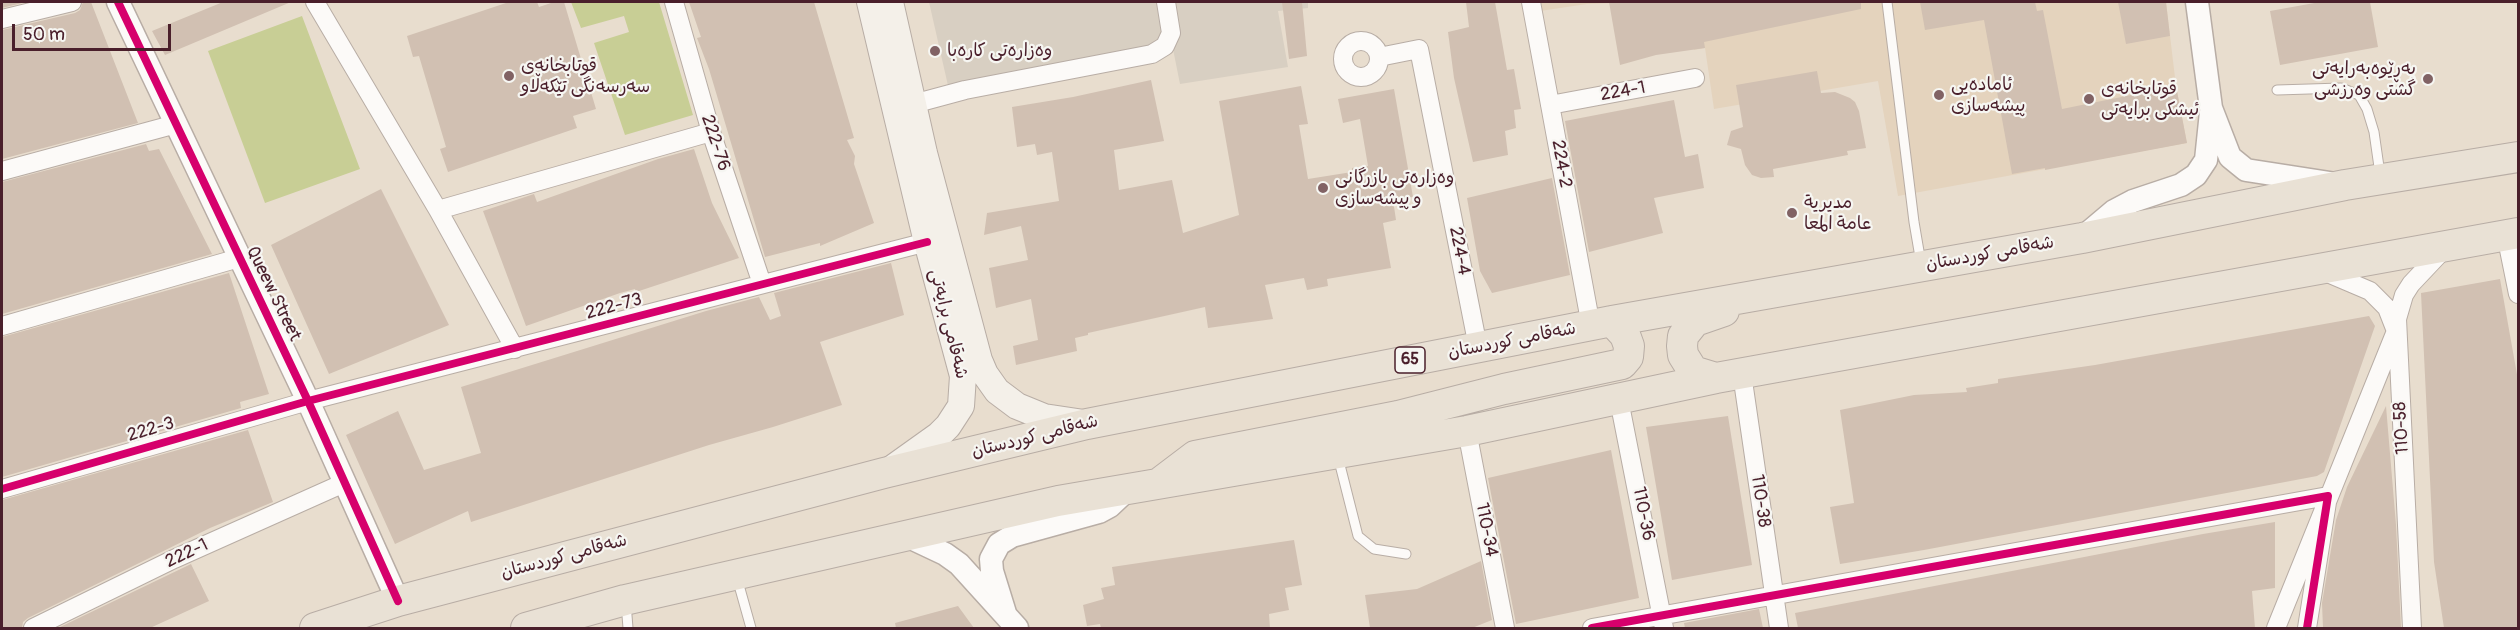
<!DOCTYPE html>
<html>
<head>
<meta charset="utf-8">
<style>
	body { margin:0 }
	#map { position:relative; width:2520px; height:630px; overflow:hidden; background:#e8ddce; font-family:Pangolin,sans-serif }
	canvas { display:block }
	.frame { position:absolute; inset:0; border:3px solid #4a1f2b; pointer-events:none }
	.scale { position:absolute; left:12px; top:24px; width:159px; height:27px; box-sizing:border-box; border:3px solid #4a1f2b; border-top:0; padding-left:8px; font-size:18px; line-height:21px; white-space:nowrap; color:#4a1f2b; -webkit-text-stroke:4px #f6f6f2; paint-order:stroke }
</style>
</head>
<body>
<div id="map">
<canvas width="2520" height="630"></canvas>
<div class="frame"></div>
<div class="scale">50 m</div>
</div>
<script>
const context = document.querySelector('canvas').getContext('2d');
context.lineJoin = 'round';
function fillPath(path, color) { context.fillStyle = color; context.fill(path, 'evenodd'); }
const poly = rows => new Path2D(rows.map(r => 'M' + r).join(''));
function stroke(path, color, width, dash) { context.strokeStyle = color; context.lineWidth = width; context.lineCap = dash ? 'butt' : 'round'; context.setLineDash(dash || []); context.stroke(path); }
function label(font, color, halo, rows, align = 'center') {
  context.font = font + ' Pangolin,"Playpen Sans Arabic",sans-serif'; context.lineWidth = 4.5; context.setLineDash([]); context.textBaseline = 'middle'; context.strokeStyle = halo; context.fillStyle = color; for (const [text, x, y, turn = 0] of rows) {
    context.save(); context.translate(x, y); context.rotate((+turn || 0) * Math.PI / 180); context.textAlign = isNaN(turn) ? turn : align; if (halo) context.strokeText(text, 0, 0); context.fillText(text, 0, 0); context.restore();
  }
}
fillPath(poly([
	[1539,2,1643,2,1587,4,1540,11],
	[1686,2,2166,2,2176,86,2187,143,1898,196,1878,81,1714,109,1705,48,1694,50]
]), '#e4d3bd');
fillPath(poly([
	[929,2,1308,2,1308,8,1278,11,1288,67,1180,84,1173,49,949,90]
]), '#d8cfc2');
fillPath(poly([
	[571,2,659,2,693,115,625,135,594,43,629,32,624,16,581,28],
	[302,16,360,169,265,203,208,51]
]), '#c8ce95');
fillPath(poly([
	[2,2,26,2,2,8],
	[83,2,91,2,138,123,2,159,2,30,75,13,80,10],
	[223,2,291,2,165,55,152,31],
	[509,2,537,2,539,7,554,2,564,2,596,109,573,116,577,128,448,172,440,149,446,147,419,56,413,57,407,36],
	[689,2,814,2,854,138,847,140,855,156,854,164,874,223,820,246,820,243,765,257,709,69,697,38,701,37],
	[1282,2,1302,2,1307,56,1289,59],
	[1466,2,1495,2,1507,70,1514,69,1521,109,1514,110,1516,128,1505,131,1508,155,1473,162,1454,78,1448,32,1469,27],
	[1609,2,1861,2,1861,9,1704,42,1705,48,1656,55,1620,65],
	[1920,2,2035,2,2037,11,2043,10,2062,109,2176,86,2187,143,2045,170,2045,168,2012,174,1984,20,1925,30],
	[2118,2,2166,2,2170,36,2126,44],
	[2320,2,2370,2,2378,47,2280,65,2270,11],
	[1817,71,1821,93,1835,92,1850,98,1855,102,1859,111,1866,148,1847,151,1848,155,1773,169,1774,177,1761,178,1752,175,1745,165,1741,149,1727,145,1731,131,1743,127,1736,85],
	[1151,80,1164,141,1114,150,1119,190,1172,180,1183,233,1239,215,1219,101,1301,86,1308,124,1299,125,1308,179,1352,172,1352,168,1368,166,1360,119,1343,123,1338,99,1394,89,1413,197,1393,200,1396,220,1383,223,1391,268,1327,279,1328,286,1307,290,1304,278,1265,285,1273,319,1208,328,1205,307,1088,333,1088,335,1075,338,1077,351,1016,365,1013,346,1038,340,1031,299,996,308,989,268,1028,260,1021,226,984,235,987,213,1059,201,1052,152,1037,155,1035,144,1017,147,1012,107,1073,97],
	[1674,100,1685,157,1698,154,1704,188,1654,198,1663,233,1589,252,1565,121],
	[146,144,149,151,159,149,212,254,2,314,2,182],
	[694,149,712,203,739,258,636,292,635,289,620,293,526,326,483,211,534,194,537,202,658,159],
	[1552,178,1570,275,1492,293,1480,271,1467,198],
	[381,189,449,325,329,374,271,245],
	[891,263,904,315,820,342,842,405,773,427,709,445,471,522,468,511,395,544,346,435,398,411,424,470,481,453,461,387,706,311,759,297,770,320,781,316,774,293],
	[229,273,269,394,240,402,241,408,2,477,2,337],
	[2500,279,2518,380,2518,628,2444,628,2434,562,2421,293],
	[2369,316,2375,326,2324,472,2317,476,1924,550,1840,564,1830,507,1854,503,1840,410,1914,395,1967,392,1966,388,1998,383,1998,379,2095,365],
	[2386,406,2396,525,2401,628,2323,628,2322,603,2336,520,2347,487],
	[1728,416,1752,565,1672,580,1646,427],
	[248,430,273,502,210,528,28,618,23,622,22,628,2,628,2,500],
	[1611,450,1639,598,1516,624,1488,478],
	[2275,522,2275,588,2252,591,2255,628,1798,628,1795,613,2203,534],
	[1294,540,1302,585,1285,588,1289,610,1269,614,1270,628,1101,628,1100,624,1087,626,1083,605,1104,599,1101,588,1115,585,1112,567],
	[1481,561,1492,620,1472,628,1370,628,1365,595,1417,589],
	[191,564,209,601,150,628,58,628],
	[958,606,974,628,896,628,895,623],
	[1759,609,1763,628,1685,628,1684,623]
]), '#d1c0b2');
const service = poly([
	[1887,2,1914,222,1921,263],
	[2277,90,2341,88,2359,95,2367,109,2374,132,2380,174],
	[1338,457,1358,536,1374,549,1406,554],
	[737,578,751,628],
	[626,603,628,628]
]);
const minor = poly([
	[315,2,438,210,515,349],
	[674,2,711,132,762,284],
	[1531,2,1591,326],
	[2,19,72,2],
	'1343 59a18 18 0 1 1 36 0a18 18 0 1 1-36 0Z',
	[1379,57,1419,49,1478,347],
	[913,104,965,90,1152,54,1165,46,1171,33,1166,2],
	[1550,105,1695,78],
	[2,171,176,124],
	[438,210,711,132],
	[2506,235,2518,294],
	[2,326,239,258],
	[1742,374,1779,628],
	[1619,400,1664,628],
	[1467,431,1505,628],
	[2,489,308,401,927,242],
	[33,628,174,559,344,483],
	[1592,628,2328,496,2307,628],
	[2276,628,2396,331,2387,308,2370,291,2323,271],
	[2412,628,2397,319,2404,295,2411,284,2445,248]
]);
const tertiary = poly([
	[118,2,308,401,398,601],
	[2197,2,2211,108,2230,157,2246,170,2330,183],
	[2082,238,2114,211,2133,201,2181,185,2196,175,2206,160,2211,112],
	[909,537,945,554,959,564,1017,628],
	[1005,613,992,571,991,559,999,544,1012,536,1099,512,1110,506,1127,490]
]);
const secondary = poly([
	[870,2,927,242,963,376,961,406,948,426,939,435,890,470],
	[890,2,924,153,979,360,985,374,997,391,1017,406,1044,417,1084,423]
]);
const trunk = poly([
	[1716,378,1693,371,1683,355,1682,346,1683,336,1695,321,1724,311],
	[1162,481,1195,456,1398,416,1504,389,1622,364,1628,357,1629,346,1625,335,1612,321],
	[315,628,398,601,884,473,1087,424,1612,321,2082,238,2345,185,2518,157],
	[526,628,625,600,1058,501,1467,431,1716,378,2518,233]
]);
stroke(service, '#b8ada5', 11);
stroke(minor, '#b8ada5', 20);
stroke(tertiary, '#b8ada5', 25);
stroke(secondary, '#b8ada5', 28);
stroke(trunk, '#b8ada5', 32);
stroke(service, '#fcfaf8', 9);
stroke(minor, '#fcfaf8', 18);
stroke(tertiary, '#fcfaf8', 22);
stroke(secondary, '#f4f0e9', 26);
stroke(trunk, '#e9e1d5', 30);
stroke(poly([
	[118,2,308,401,398,601],
	[2,489,308,401,927,242],
	[1592,628,2328,496,2307,628]
]), '#d6006c', 8);
for (const [x, y, r, color] of [
	[935,51,6,"#816264"],
	[509,76,6,"#816264"],
	[2428,79,6,"#816264"],
	[1939,95,6,"#816264"],
	[2089,99,6,"#816264"],
	[1323,188,6,"#816264"],
	[1792,213,6,"#816264"]
]) { const dot = new Path2D(); dot.arc(x, y, r, 0, 2 * Math.PI); context.fillStyle = color; context.fill(dot); stroke(dot, '#f6f6f2', 2); }
for (const [x, y, w] of [
	[1410,360,30]
]) { const box = new Path2D(); box.roundRect(x - w / 2, y - 13, w, 26, 4.5); context.fillStyle = '#f6f6f2'; context.fill(box); stroke(box, '#4a1f2b', 1.5); }
label('bold 16px', '#4a1f2b', null, [
	["65",1410,360]
]);
label('18px', '#4a1f2b', '#f6f6f2', [
	["وەزارەتی کارەبا",947,51],
	["قوتابخانەی",521,66],
	["سەرسەنگی تێکەڵاو",521,87],
	["بەڕێوەبەرایەتی",2416,69,"right"],
	["گشتی وەرزشی",2416,90,"right"],
	["ئامادەیی",1951,85],
	["پیشەسازی",1951,106],
	["قوتابخانەی",2101,89],
	["ئیشکی برایەتی",2101,110],
	["وەزارەتی بازرگانی",1335,178],
	["و پیشەسازی",1335,199],
	["مدیریة",1804,203],
	["عامة المعا",1804,224]
], 'left');
label('18px', '#4a1f2b', '#f6f6f2', [
	["224-1",1623,92,-10],
	["222-76",715,143,72],
	["224-2",1561,164,80],
	["224-4",1459,251,79],
	["شەقامی کوردستان",1990,254,-10],
	["Queew Street",273,294,64],
	["222-73",614,307,-15],
	["شەقامی برایەتی",948,324,76],
	["شەقامی کوردستان",1512,341,-11],
	["110-58",2402,428,-93],
	["222-3",151,430,-16],
	["شەقامی کوردستان",1035,437,-14],
	["110-38",1760,501,82],
	["110-36",1643,514,79],
	["110-34",1486,530,79],
	["222-1",187,554,-25],
	["شەقامی کوردستان",564,557,-15]
]);
</script>
</body>
</html>
